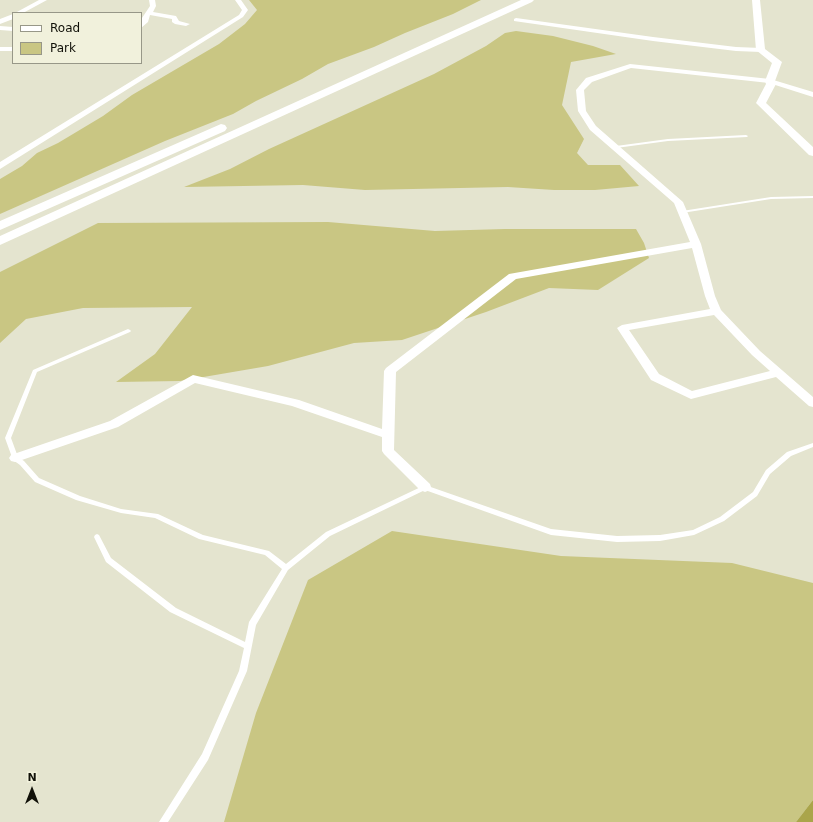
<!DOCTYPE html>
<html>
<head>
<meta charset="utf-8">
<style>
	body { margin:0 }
	#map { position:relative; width:813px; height:822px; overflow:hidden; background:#e4e4cf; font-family:"DejaVu Sans",sans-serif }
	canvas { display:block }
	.legend { position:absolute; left:12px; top:12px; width:130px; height:52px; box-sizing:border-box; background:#f1f1dc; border:1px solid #979788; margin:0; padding:5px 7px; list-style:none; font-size:12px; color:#111109 }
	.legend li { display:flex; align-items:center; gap:8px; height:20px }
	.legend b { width:20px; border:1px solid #979788 }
	.north { position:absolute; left:12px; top:770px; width:40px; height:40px; -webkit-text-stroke:3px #f1f1dc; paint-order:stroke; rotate:0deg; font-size:11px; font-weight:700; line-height:16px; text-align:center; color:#111109 }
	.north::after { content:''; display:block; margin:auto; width:14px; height:18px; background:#111109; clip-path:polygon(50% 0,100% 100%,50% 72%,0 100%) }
</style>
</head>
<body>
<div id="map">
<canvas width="813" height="822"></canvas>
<ul class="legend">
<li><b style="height:5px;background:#fff"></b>Road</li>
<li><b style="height:11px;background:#c9c683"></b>Park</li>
</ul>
<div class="north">N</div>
</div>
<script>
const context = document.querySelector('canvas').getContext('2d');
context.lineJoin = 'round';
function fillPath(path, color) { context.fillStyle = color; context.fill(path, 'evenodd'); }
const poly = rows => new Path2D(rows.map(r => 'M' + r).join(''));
fillPath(poly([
	[249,0,481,0,453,14,405,33,374,47,328,64,302,79,256,101,233,114,165,141,0,214,0,179,22,166,37,153,58,143,103,116,132,95,219,44,245,24,257,10],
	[516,31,553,36,593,46,616,54,571,62,562,105,584,139,577,153,588,165,620,165,639,186,595,190,554,190,508,187,365,190,303,185,184,187,230,169,269,149,434,74,486,46,505,33],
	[328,222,435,231,505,229,636,229,644,243,649,258,598,290,549,288,486,312,402,340,354,343,268,366,180,381,116,382,155,354,192,307,83,308,26,319,0,343,0,272,98,223],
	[392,531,561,556,732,563,813,583,813,800,796,822,224,822,256,713,308,580]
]), '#c9c683');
fillPath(poly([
	[813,800,813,822,796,822]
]), '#aaa54a');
fillPath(poly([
	[746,135,748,136,747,137,668,141,616,148,614,147,616,146,668,139,746,135],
	[813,196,813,198,771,199,682,213,680,212,682,211,771,197,813,196],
	[128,329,130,330,131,331,130,332,37,372,11,438,18,457,24,461,39,478,80,496,121,509,158,514,203,535,269,551,286,564,326,532,425,485,551,529,617,536,660,535,693,530,720,517,753,492,766,470,787,452,813,443,813,447,791,456,770,474,757,496,724,521,694,535,660,541,617,542,551,535,425,490,330,536,288,570,256,625,247,671,208,760,168,822,159,822,202,754,239,671,244,648,170,612,106,562,94,537,95,535,97,534,99,535,111,558,176,608,245,642,249,622,282,569,265,555,199,539,155,518,121,513,76,500,35,482,20,465,13,460,5,438,33,370,128,329]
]), '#fff');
fillPath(poly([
	[39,0,47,0,23,13,15,13,39,0],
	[149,0,155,0,156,6,153,12,176,16,179,21,190,24,186,26,175,24,172,22,172,19,150,15,148,22,141,28,142,18,150,6,149,0],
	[235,0,241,0,248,10,243,17,0,169,0,162,239,15,242,10,235,0],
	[13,14,13,19,0,24,0,19,13,14],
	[516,18,653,37,736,47,761,48,765,50,761,52,736,51,653,41,514,21,514,19,516,18],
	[0,26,13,27,13,31,0,30,0,26],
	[0,47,13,47,13,51,0,51,0,47],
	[630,64,770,79,813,92,813,97,769,83,631,68,592,82,584,90,586,111,596,126,683,202,701,244,715,296,721,310,760,351,813,397,813,407,809,406,776,377,691,399,651,380,617,328,622,325,710,309,705,296,692,248,516,279,396,372,394,450,430,484,431,487,430,490,425,492,420,490,384,454,382,451,382,437,292,406,195,383,118,427,19,461,15,462,11,461,9,458,11,455,110,421,193,375,299,400,382,429,384,371,386,368,509,274,690,242,674,203,590,130,578,111,576,90,586,78,630,64],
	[714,315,752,355,770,371,692,391,659,374,629,330,714,315]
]), '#fff');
fillPath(poly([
	[752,0,760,0,765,49,782,62,775,81,776,84,766,103,813,147,813,156,809,155,756,103,766,84,765,81,772,63,756,50,752,0]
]), '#fff');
fillPath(poly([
	[521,0,534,0,532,2,0,245,0,236,521,0],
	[221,124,225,125,227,128,225,131,0,230,0,221,221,124]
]), '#fff');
</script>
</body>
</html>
